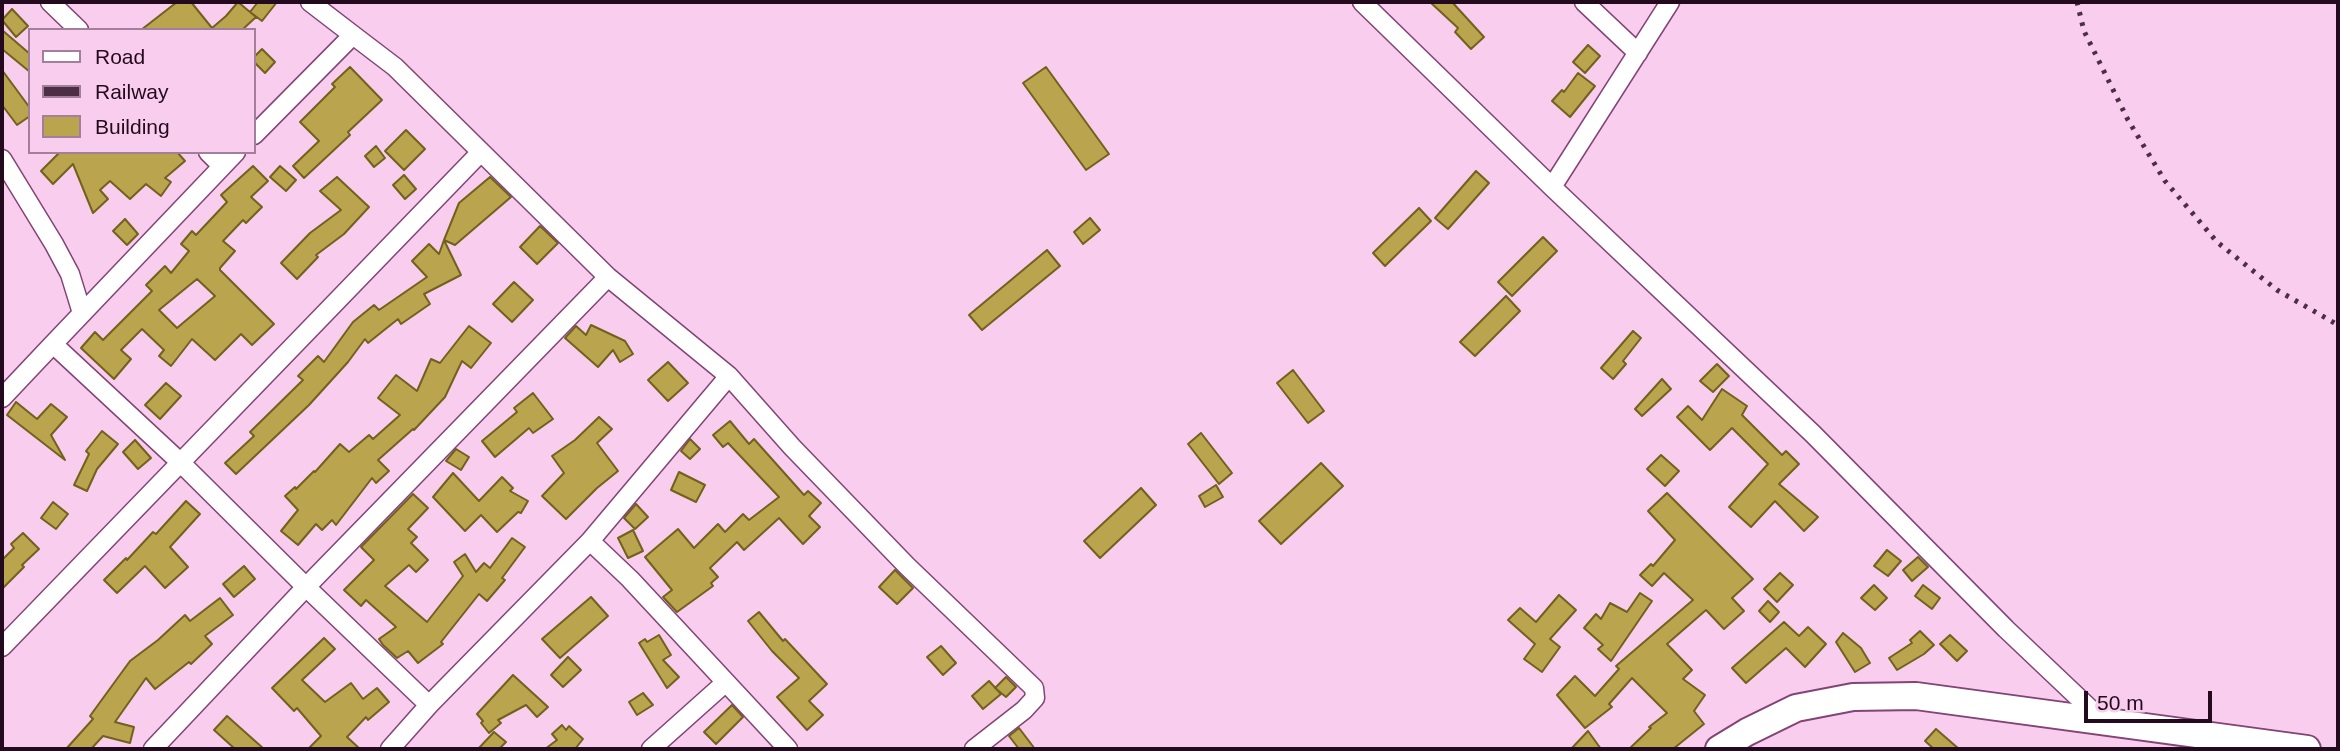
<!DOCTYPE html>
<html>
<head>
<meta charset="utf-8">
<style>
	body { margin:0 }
	#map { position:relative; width:2340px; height:751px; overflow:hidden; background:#f9cdee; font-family:Arial,sans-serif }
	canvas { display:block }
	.frame { position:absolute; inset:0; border:4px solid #240a1f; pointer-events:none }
	.legend { position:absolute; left:28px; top:28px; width:228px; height:126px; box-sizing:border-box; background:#f9cdee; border:2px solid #a47f9b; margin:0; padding:9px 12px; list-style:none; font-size:21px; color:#240a1f }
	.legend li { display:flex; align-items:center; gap:14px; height:35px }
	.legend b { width:35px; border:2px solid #a47f9b }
	.scale { position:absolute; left:2084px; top:691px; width:128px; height:32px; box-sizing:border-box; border:4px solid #240a1f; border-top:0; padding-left:9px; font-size:21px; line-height:24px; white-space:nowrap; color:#240a1f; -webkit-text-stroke:5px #f9cdee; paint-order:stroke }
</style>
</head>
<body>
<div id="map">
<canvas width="2340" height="751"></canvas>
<div class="frame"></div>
<ul class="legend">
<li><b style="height:9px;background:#fff"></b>Road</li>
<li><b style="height:9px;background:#4c2f46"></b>Railway</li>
<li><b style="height:19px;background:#baa44e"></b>Building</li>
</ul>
<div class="scale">50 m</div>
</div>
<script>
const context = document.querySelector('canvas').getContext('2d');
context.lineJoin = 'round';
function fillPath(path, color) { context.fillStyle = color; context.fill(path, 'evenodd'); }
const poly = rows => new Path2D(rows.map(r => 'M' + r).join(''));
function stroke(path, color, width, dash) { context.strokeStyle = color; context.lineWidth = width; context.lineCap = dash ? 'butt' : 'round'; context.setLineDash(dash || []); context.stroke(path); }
const building = poly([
	[177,2,191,2,212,28,226,16,238,2,256,17,242,30,141,30,177,2],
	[258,2,277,2,262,21,250,12,258,2],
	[1430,2,1452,2,1484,37,1471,49,1455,32,1458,28,1430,2],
	[12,9,28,26,16,37,2,20,12,9],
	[2,30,30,54,30,72,2,49,2,30],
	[1588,45,1600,56,1585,73,1573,62,1588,45],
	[262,49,275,62,265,73,254,62,254,57,262,49],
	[350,67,382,100,348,132,350,135,304,178,293,166,319,141,300,122,335,87,332,84,350,67],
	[1046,67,1109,154,1086,170,1023,83,1046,67],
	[2,70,30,108,30,116,17,125,2,105,2,70],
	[1578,73,1595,86,1570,117,1552,101,1562,90,1564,92,1578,73],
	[406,130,425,149,404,170,385,151,406,130],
	[376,146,385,158,374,167,365,156,376,146],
	[60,152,177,152,185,161,165,178,171,182,161,196,146,184,130,199,110,181,100,190,108,199,93,213,73,164,53,184,41,171,60,152],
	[253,166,268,181,251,197,262,207,246,223,243,220,223,241,235,251,220,268,220,270,274,324,252,345,241,334,215,360,192,339,171,366,159,356,164,350,142,329,121,350,131,359,114,379,81,348,95,332,103,340,152,291,146,285,165,266,171,273,189,251,181,244,192,231,196,235,227,202,221,195,253,166],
	[197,279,215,296,177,328,159,310,197,279],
	[280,166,296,180,286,191,270,177,280,166],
	[1476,171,1489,183,1448,229,1435,218,1476,171],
	[404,175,416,189,405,199,393,185,404,175],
	[337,177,369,207,344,234,316,255,318,257,297,279,281,263,310,233,341,210,320,191,337,177],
	[490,177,511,197,455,245,444,240,459,203,490,177],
	[1419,208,1431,221,1385,266,1373,253,1419,208],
	[1090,218,1100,230,1083,244,1074,232,1090,218],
	[125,219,138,234,127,245,113,231,125,219],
	[540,226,558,243,537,264,520,247,540,226],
	[1543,237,1557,251,1512,296,1498,282,1543,237],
	[444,240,461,275,424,294,430,304,401,324,398,319,368,343,365,339,348,362,309,405,236,474,225,463,254,436,250,432,303,380,298,376,318,356,324,362,353,322,374,305,379,310,427,277,412,261,429,244,439,254,444,240],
	[1047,250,1060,266,982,330,969,315,1047,250],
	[514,282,533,300,512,322,493,304,514,282],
	[1506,296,1520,311,1475,356,1460,342,1506,296],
	[591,325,625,341,633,354,620,362,613,350,598,367,565,338,576,326,586,335,591,325],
	[469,326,491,343,471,368,462,361,445,397,414,430,413,429,378,460,389,471,376,483,372,478,336,525,332,520,322,530,316,524,298,545,281,531,298,510,285,496,295,487,296,489,314,471,315,472,340,444,349,452,369,435,373,439,400,415,378,398,396,375,417,391,431,359,440,363,469,326],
	[1633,331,1641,338,1623,361,1626,364,1613,379,1601,368,1633,331],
	[668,362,688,383,668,401,648,380,668,362],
	[1717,364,1729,376,1713,392,1700,381,1717,364],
	[1293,370,1324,411,1308,423,1277,383,1293,370],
	[1662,379,1671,389,1642,416,1635,409,1662,379],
	[166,383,181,396,160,419,145,405,166,383],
	[1722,389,1747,406,1742,415,1782,455,1786,451,1799,464,1779,484,1818,517,1804,531,1775,501,1751,527,1729,507,1768,464,1732,428,1710,450,1677,417,1688,406,1702,420,1722,389],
	[533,393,553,419,533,433,529,428,495,457,482,441,517,412,514,408,533,393],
	[16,402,37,419,51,404,67,417,51,435,65,460,7,415,16,402],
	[599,417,612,429,597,443,618,471,597,488,566,519,542,496,564,473,552,456,575,440,599,417],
	[730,421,749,444,754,439,804,495,808,491,821,503,809,516,820,527,803,544,779,518,744,550,737,542,710,568,718,577,711,583,713,586,677,612,663,597,672,590,645,557,678,529,694,548,718,524,725,532,743,514,749,520,779,497,728,443,723,447,713,435,730,421],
	[102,431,118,444,97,469,87,491,74,485,89,454,86,451,102,431],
	[1201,433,1232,473,1219,484,1188,444,1201,433],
	[690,439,700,449,690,459,681,451,690,439],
	[135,440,151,458,138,469,123,452,135,440],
	[456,449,469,457,461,470,446,461,456,449],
	[1661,455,1679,471,1665,486,1647,469,1661,455],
	[1321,463,1343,486,1281,544,1259,521,1321,463],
	[679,472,705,485,696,502,671,490,679,472],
	[453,473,479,501,502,477,513,488,510,491,528,501,521,513,518,512,497,532,481,515,465,531,433,497,453,473],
	[1216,485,1223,497,1205,507,1199,496,1216,485],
	[1141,488,1156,505,1100,558,1084,541,1141,488],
	[1667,493,1753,579,1732,598,1744,611,1724,629,1706,610,1667,644,1692,670,1683,679,1705,695,1694,711,1704,724,1673,749,1629,749,1651,728,1649,727,1667,713,1632,678,1609,704,1612,707,1585,728,1557,695,1575,676,1595,696,1619,669,1616,666,1693,600,1664,573,1652,586,1640,575,1651,564,1653,566,1675,540,1648,511,1667,493],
	[413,494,428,508,408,529,417,537,411,543,428,560,416,572,409,565,385,586,427,622,463,576,454,562,465,554,476,572,484,563,490,568,512,538,525,547,502,578,505,580,487,601,479,594,441,642,443,644,418,663,408,651,397,658,383,645,379,639,396,627,366,600,361,606,344,590,374,560,361,547,413,494],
	[186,501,200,514,170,547,188,567,165,588,145,566,117,593,104,580,126,558,127,560,153,532,156,534,186,501],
	[53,502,68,514,56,529,41,518,53,502],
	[636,504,648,517,635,529,624,518,636,504],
	[633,530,643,551,628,558,618,538,633,530],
	[23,533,39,549,22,565,24,567,2,589,2,560,14,548,11,544,23,533],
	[1887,550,1901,561,1888,576,1874,566,1887,550],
	[1918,557,1928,567,1912,581,1903,570,1918,557],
	[244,566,255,579,234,597,223,584,244,566],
	[895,570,913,588,897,604,879,587,895,570],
	[1780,573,1793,585,1777,602,1764,589,1780,573],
	[1874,585,1887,598,1875,610,1861,598,1874,585],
	[1923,585,1940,598,1932,609,1915,596,1923,585],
	[1640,593,1652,601,1611,661,1598,649,1603,645,1584,628,1596,614,1601,619,1610,603,1627,612,1640,593],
	[1559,595,1576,610,1550,639,1560,647,1542,672,1524,659,1535,644,1508,620,1520,608,1536,622,1559,595],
	[591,597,608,616,560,658,542,639,591,597],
	[220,598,233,615,205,636,212,644,191,664,189,662,155,689,146,678,115,722,134,727,130,743,103,736,91,749,66,749,93,719,90,716,130,661,158,640,185,615,190,621,220,598],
	[1768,601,1779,612,1770,622,1759,611,1768,601],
	[759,612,783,641,785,639,827,684,809,701,823,715,807,730,777,697,799,678,772,651,748,621,759,612],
	[1784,622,1799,636,1808,627,1826,644,1805,667,1786,648,1746,683,1732,668,1784,622],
	[1920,631,1934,645,1924,654,1897,670,1889,658,1912,643,1910,640,1920,631],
	[1843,633,1861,648,1870,663,1855,672,1836,642,1843,633],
	[659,635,671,655,663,660,679,677,667,688,639,643,645,639,647,642,659,635],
	[1950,635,1967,651,1957,661,1940,644,1950,635],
	[324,638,335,649,302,680,325,702,351,683,363,699,377,688,389,702,368,720,366,717,347,737,360,749,308,749,321,736,297,708,294,711,272,688,324,638],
	[941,646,956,663,943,675,927,657,941,646],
	[568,657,581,670,563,687,551,675,568,657],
	[513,675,548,707,537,717,526,705,498,720,501,723,489,733,481,723,483,721,477,714,513,675],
	[1006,677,1016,687,1006,697,995,688,1006,677],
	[989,681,1001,694,983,709,972,696,989,681],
	[643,693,653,705,637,715,629,702,643,693],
	[732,705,743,717,716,744,704,732,732,705],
	[227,716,264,749,235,749,214,730,227,716],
	[562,725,566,730,569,726,583,739,575,749,545,749,557,740,552,734,562,725],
	[1019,728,1035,749,1019,749,1009,736,1019,728],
	[1936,729,1959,749,1934,749,1925,741,1936,729],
	[1588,731,1601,749,1571,749,1588,731],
	[494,732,506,742,499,749,478,749,494,732]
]);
fillPath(building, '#baa44e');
stroke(building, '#71611d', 2);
const street = poly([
	[50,2,79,30],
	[310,2,353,35],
	[1362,2,1552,187,1813,434,2006,629,2103,721],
	[1584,2,1638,53],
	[254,135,353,35,395,67,608,277,729,376],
	[208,152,222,166],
	[2,159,54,244,70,274,82,313],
	[1552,187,1670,2],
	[53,344,236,152],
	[2,398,53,344,181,463,306,587,429,705],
	[590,541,630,579,788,749],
	[2,647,481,152],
	[153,749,306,587,608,277],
	[390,749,429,705,590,541,729,376,792,447,907,566,1034,688,1035,698,1024,710,974,749],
	[651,749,726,682]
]);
const secondary = poly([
	[1719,749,1747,732,1796,708,1853,697,1916,696,2307,749]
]);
stroke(street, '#824375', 21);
stroke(secondary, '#824375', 30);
stroke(street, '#fff', 18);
stroke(secondary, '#fff', 26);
stroke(poly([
	[2077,2,2084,31,2128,120,2165,181,2217,242,2277,290,2338,325]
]), '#4c2f46', 5, [3.5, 7]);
</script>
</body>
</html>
